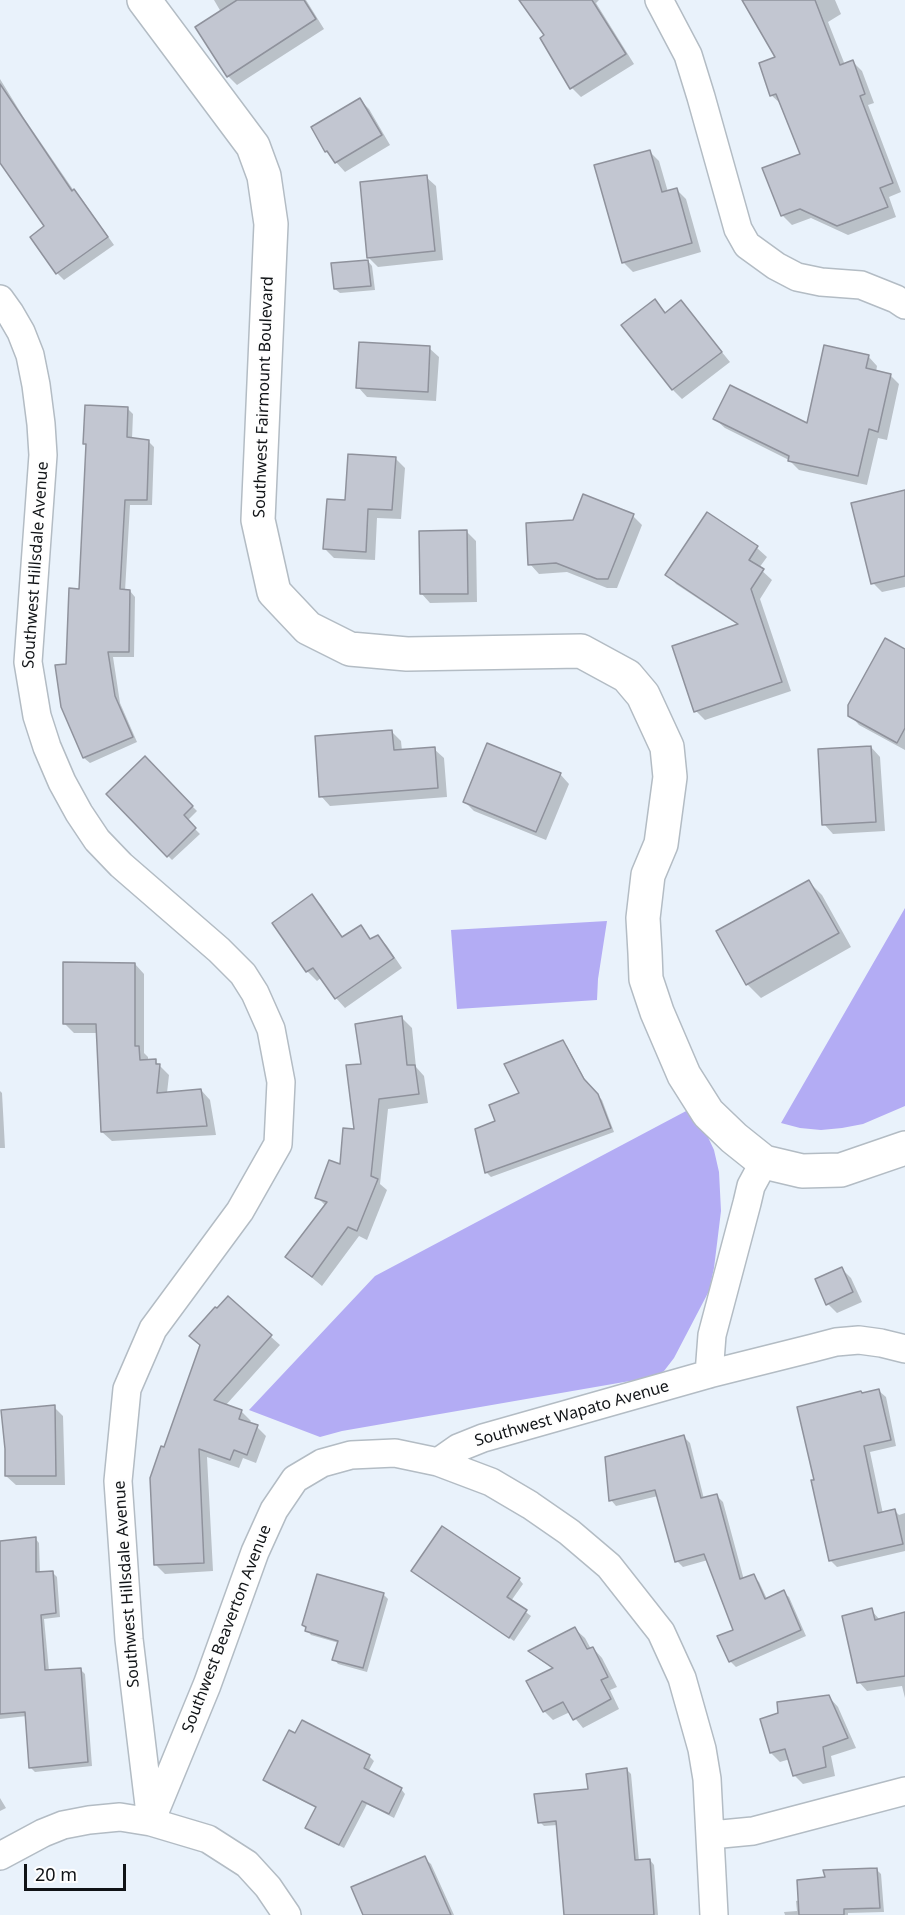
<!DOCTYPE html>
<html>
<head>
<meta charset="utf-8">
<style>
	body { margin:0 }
	#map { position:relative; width:905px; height:1915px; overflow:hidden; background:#e9f2fb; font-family:"Noto Sans",sans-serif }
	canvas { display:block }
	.scale { position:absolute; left:24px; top:1864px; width:102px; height:27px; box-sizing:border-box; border:3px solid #101316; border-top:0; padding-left:8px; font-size:18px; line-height:21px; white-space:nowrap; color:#101316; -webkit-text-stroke:4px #fefefe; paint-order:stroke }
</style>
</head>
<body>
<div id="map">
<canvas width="905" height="1915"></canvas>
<div class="scale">20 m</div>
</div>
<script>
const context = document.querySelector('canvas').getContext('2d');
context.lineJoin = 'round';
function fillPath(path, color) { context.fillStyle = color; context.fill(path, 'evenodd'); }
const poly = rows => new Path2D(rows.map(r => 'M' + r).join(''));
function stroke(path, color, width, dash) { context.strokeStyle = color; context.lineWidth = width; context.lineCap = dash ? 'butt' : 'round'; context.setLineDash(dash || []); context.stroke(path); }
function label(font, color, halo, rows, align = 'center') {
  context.font = font + ' "Noto Sans",sans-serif'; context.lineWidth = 4.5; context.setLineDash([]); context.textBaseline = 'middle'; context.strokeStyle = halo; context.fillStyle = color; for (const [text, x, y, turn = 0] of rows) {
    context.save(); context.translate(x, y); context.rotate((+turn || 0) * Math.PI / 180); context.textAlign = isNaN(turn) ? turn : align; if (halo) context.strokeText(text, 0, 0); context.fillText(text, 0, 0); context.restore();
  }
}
fillPath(poly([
	[905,908,905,1106,863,1124,842,1128,821,1130,800,1128,781,1123],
	[607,921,598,979,597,1000,457,1009,451,930],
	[688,1110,707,1135,714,1150,719,1172,721,1211,714,1268,709,1291,674,1358,664,1371,653,1377,342,1431,320,1437,249,1410,375,1276]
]), '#b3acf4');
fillPath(poly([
	[214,0,306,0,324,29,237,85,228,76,221,12],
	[521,0,599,0,596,3,634,64,581,97,572,88,546,36],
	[743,0,835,0,841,14,828,22,845,65,853,62,862,71,874,103,868,105,901,192,889,197,896,217,848,235,811,218,792,225,783,216,764,169,802,154,781,104,771,95,777,58],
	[0,79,24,118,74,191,81,198,114,245,64,280,57,273,46,226,0,161],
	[360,100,369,109,390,145,345,172,326,151],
	[650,152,659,161,668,192,676,189,686,199,701,252,633,272,623,262],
	[426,177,436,186,443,260,378,267,368,257],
	[368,261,372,266,375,290,340,293,335,289],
	[655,301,667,314,681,302,730,362,682,399,673,390,623,326],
	[429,348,439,357,436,401,367,397,358,387],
	[868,356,877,366,876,372,890,375,899,384,887,440,878,438,867,485,799,470,789,460,725,428,715,419,808,425],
	[128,409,133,414,132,439,148,441,154,447,152,505,130,505,125,591,130,591,135,597,134,657,113,657,120,703,137,742,90,763,84,758,62,707,67,665,80,590,88,446,85,443],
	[395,458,405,468,401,519,377,518,375,560,334,558,325,549,346,501],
	[905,492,905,587,882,592,873,583],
	[707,514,757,548,767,557,759,568,772,580,760,599,791,691,705,720,696,711,738,625,676,584,667,574],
	[633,516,642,525,617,588,607,588,567,572,539,574,530,564],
	[467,532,476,541,477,602,430,603,421,593],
	[905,650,905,750,859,725,850,715],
	[392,732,401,741,402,751,434,749,444,758,447,797,330,806,321,796],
	[871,747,880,757,885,831,833,834,824,824],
	[145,759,197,811,187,821,200,834,172,860,108,794],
	[560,774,569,784,546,840,474,811,465,802],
	[809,882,822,895,851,947,761,998,747,984],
	[312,896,321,905,343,938,360,927,372,940,378,936,387,946,402,968,345,1008,336,998,322,977,317,981,307,971,274,923],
	[135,964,144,974,144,1053,148,1057,148,1061,155,1061,169,1075,167,1093,201,1090,210,1100,216,1135,112,1141,102,1132,98,1033,74,1033,64,1023],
	[402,1018,412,1028,416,1067,424,1076,428,1103,388,1109,380,1184,387,1190,367,1240,359,1236,322,1286,287,1257,326,1206,317,1197,341,1166,356,1131,363,1065],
	[563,1042,567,1046,588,1085,602,1100,614,1132,491,1177,486,1172,496,1122,521,1094],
	[0,1091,2,1093,5,1148,0,1148],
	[841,1268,851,1278,862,1302,837,1313,828,1304],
	[228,1298,280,1345,225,1406,242,1412,251,1421,249,1424,257,1427,266,1436,256,1463,243,1458,239,1468,207,1457,213,1571,165,1574,156,1565,165,1449,217,1310],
	[879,1391,886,1397,896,1446,870,1452,883,1514,895,1511,899,1515,905,1513,905,1551,837,1567,830,1560,816,1481,863,1395],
	[54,1407,63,1416,65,1485,16,1485,6,1476],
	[684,1437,690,1443,704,1499,717,1496,723,1502,744,1580,753,1576,759,1582,767,1599,783,1592,789,1597,806,1636,736,1667,730,1661,734,1631,708,1560,683,1567,677,1561,658,1496,616,1506,611,1500],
	[35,1538,39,1543,40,1574,53,1573,57,1577,60,1617,44,1619,49,1671,80,1669,85,1674,92,1766,35,1772,30,1767,27,1716,0,1719,0,1542],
	[413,1571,519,1579,523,1584,511,1601,531,1616,514,1641],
	[384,1595,388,1599,367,1672,338,1664,334,1659,339,1643,311,1635,303,1625],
	[871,1610,880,1620,905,1613,905,1698,902,1686,867,1691,859,1682],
	[575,1629,585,1638,591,1649,593,1648,602,1658,617,1687,610,1690,619,1709,583,1728,570,1712,553,1720,544,1711,553,1669,540,1660,531,1651],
	[829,1697,838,1707,856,1748,831,1756,835,1776,803,1784,794,1775,790,1759,780,1762,771,1753],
	[369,1756,374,1761,368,1772,401,1789,405,1794,394,1818,367,1804,344,1848,312,1832,307,1827,317,1808,269,1784,264,1780],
	[627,1770,631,1774,639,1861,650,1860,654,1865,658,1915,565,1915,558,1825,544,1826,540,1822,590,1790],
	[0,1798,6,1808,0,1811],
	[424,1858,431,1864,454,1915,365,1915],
	[876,1869,881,1874,884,1912,848,1913,848,1915,785,1915,784,1912,797,1911,796,1901,800,1900,827,1878]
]), '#0003');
const building = poly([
	[237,0,304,0,316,19,227,77,195,27,237,0],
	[519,0,592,0,626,54,570,89,540,38,544,35,519,0],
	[742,0,815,0,840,65,853,60,865,94,860,96,893,183,880,188,888,207,837,226,800,209,781,216,762,168,800,154,776,94,770,96,759,63,775,57,742,0],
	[0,84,72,191,74,189,108,237,56,274,30,237,44,226,0,163,0,84],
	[360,98,382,135,335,163,327,151,325,152,311,127,360,98],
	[650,150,662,192,677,188,692,243,622,263,594,165,650,150],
	[427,175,435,251,367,258,360,182,427,175],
	[368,260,371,286,334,289,331,263,368,260],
	[655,299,665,313,681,300,722,352,672,390,621,325,655,299],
	[359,342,430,346,428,392,356,388,359,342],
	[824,345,869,355,866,368,891,374,878,432,869,429,858,476,788,461,789,456,713,419,730,385,807,423,824,345],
	[85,405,128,407,127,437,149,440,147,500,125,500,120,589,130,590,129,652,108,652,115,696,133,737,83,758,61,707,55,665,66,664,69,588,79,589,86,444,83,444,85,405],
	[348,454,396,457,392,510,368,509,366,552,323,549,327,499,345,500,348,454],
	[905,490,905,576,871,584,851,503,905,490],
	[583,494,634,514,608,579,597,579,556,563,528,565,526,523,573,520,583,494],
	[707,512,758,546,749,560,764,569,751,589,782,682,694,712,672,646,738,624,665,575,707,512],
	[467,530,468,594,420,594,419,531,467,530],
	[885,638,905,649,905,728,897,743,848,716,848,705,885,638],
	[392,730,394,750,435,747,438,788,319,797,315,736,392,730],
	[487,743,561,773,536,832,463,802,487,743],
	[871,746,876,822,822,825,818,749,871,746],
	[145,756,193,806,184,815,196,828,167,857,106,794,145,756],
	[809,880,839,933,746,985,716,931,809,880],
	[312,894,342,937,361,925,370,939,378,935,394,958,335,999,313,968,306,972,272,923,312,894],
	[63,962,135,963,135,1046,139,1046,140,1060,156,1059,156,1064,160,1064,157,1093,201,1089,207,1126,101,1132,96,1024,63,1024,63,962],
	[402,1016,407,1065,415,1065,419,1094,379,1099,371,1176,378,1179,357,1231,348,1227,312,1277,285,1257,327,1202,315,1198,329,1160,340,1164,343,1128,354,1129,346,1065,361,1064,355,1024,402,1016],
	[563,1040,584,1079,598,1094,611,1128,485,1173,475,1129,495,1121,489,1105,519,1093,504,1064,563,1040],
	[842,1267,853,1292,826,1305,815,1279,842,1267],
	[228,1296,272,1335,214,1400,242,1410,239,1419,258,1425,247,1455,234,1450,230,1460,199,1449,204,1563,154,1565,150,1478,161,1446,164,1447,200,1345,189,1336,215,1307,217,1308,228,1296],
	[879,1389,891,1440,864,1446,878,1513,895,1509,903,1544,829,1561,811,1480,814,1480,797,1407,861,1391,862,1393,879,1389],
	[55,1405,56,1476,5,1476,5,1449,1,1410,55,1405],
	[684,1435,701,1498,717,1494,740,1579,754,1574,765,1599,784,1590,801,1630,729,1662,717,1636,733,1630,704,1554,675,1562,655,1490,609,1501,605,1457,684,1435],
	[442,1526,520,1578,507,1597,527,1610,509,1638,411,1571,442,1526],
	[36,1537,36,1572,53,1571,56,1613,41,1615,45,1670,81,1668,88,1762,29,1768,25,1712,0,1714,0,1541,36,1537],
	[317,1574,384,1593,363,1668,332,1660,338,1641,305,1631,306,1627,302,1625,317,1574],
	[872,1608,875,1620,905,1612,905,1676,857,1683,842,1616,872,1608],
	[575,1627,587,1649,593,1647,608,1677,601,1680,611,1699,573,1720,563,1702,543,1712,526,1681,553,1668,528,1651,575,1627],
	[829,1695,848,1738,823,1747,826,1767,793,1776,785,1749,770,1753,760,1719,778,1713,777,1702,829,1695],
	[302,1720,370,1755,364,1768,402,1788,389,1814,362,1801,339,1845,305,1828,316,1807,263,1780,289,1730,295,1733,302,1720],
	[627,1768,635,1860,650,1859,654,1915,564,1915,556,1821,538,1823,534,1794,588,1789,586,1774,627,1768],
	[425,1856,451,1915,363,1915,351,1887,425,1856],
	[877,1868,880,1908,844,1909,844,1915,799,1915,797,1880,825,1877,823,1870,877,1868]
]);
fillPath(building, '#c2c6d1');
stroke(building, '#8f929c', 1.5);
const minor = poly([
	[659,0,688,55,701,97,738,229,747,245,776,266,797,277,821,282,861,285,896,299,905,305],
	[0,299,10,313,21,332,30,355,36,385,41,424,43,455,28,662,37,716,47,747,62,782,79,813,97,840,121,865,219,950,243,974,255,993,271,1029,281,1082,278,1144,240,1211,153,1329,127,1389,118,1481,129,1639,151,1822],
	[709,1374,712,1335,747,1203,751,1186,764,1162],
	[438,1462,458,1448,483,1438,709,1374,813,1348,836,1342,859,1340,881,1343,905,1349],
	[151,1821,207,1685,255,1552,274,1510,295,1479,322,1463,351,1455,395,1453,438,1462,491,1482,530,1505,569,1532,609,1566,661,1632,682,1678,702,1749,707,1779,714,1915],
	[711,1835,753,1831,905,1791],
	[0,1856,43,1833,63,1825,89,1820,120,1817,151,1822,208,1839,247,1864,268,1887,287,1915]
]);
const tertiary = poly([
	[144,0,253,146,264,176,271,224,258,520,274,592,308,628,350,649,407,654,581,651,627,676,643,695,667,747,670,777,661,844,648,875,643,918,645,953,646,979,657,1012,684,1075,708,1113,734,1138,764,1162,802,1171,841,1170,905,1148]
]);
stroke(minor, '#b3bcc4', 30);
stroke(tertiary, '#b3bcc4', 36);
stroke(minor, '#fff', 27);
stroke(tertiary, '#fff', 33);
label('16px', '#101316', '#fefefe', [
	["Southwest Fairmount Boulevard",264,397,-88],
	["Southwest Hillsdale Avenue",36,565,-86],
	["Southwest Wapato Avenue",572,1414,-16],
	["Southwest Hillsdale Avenue",127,1584,-94],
	["Southwest Beaverton Avenue",227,1629,-69]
]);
</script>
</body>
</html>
